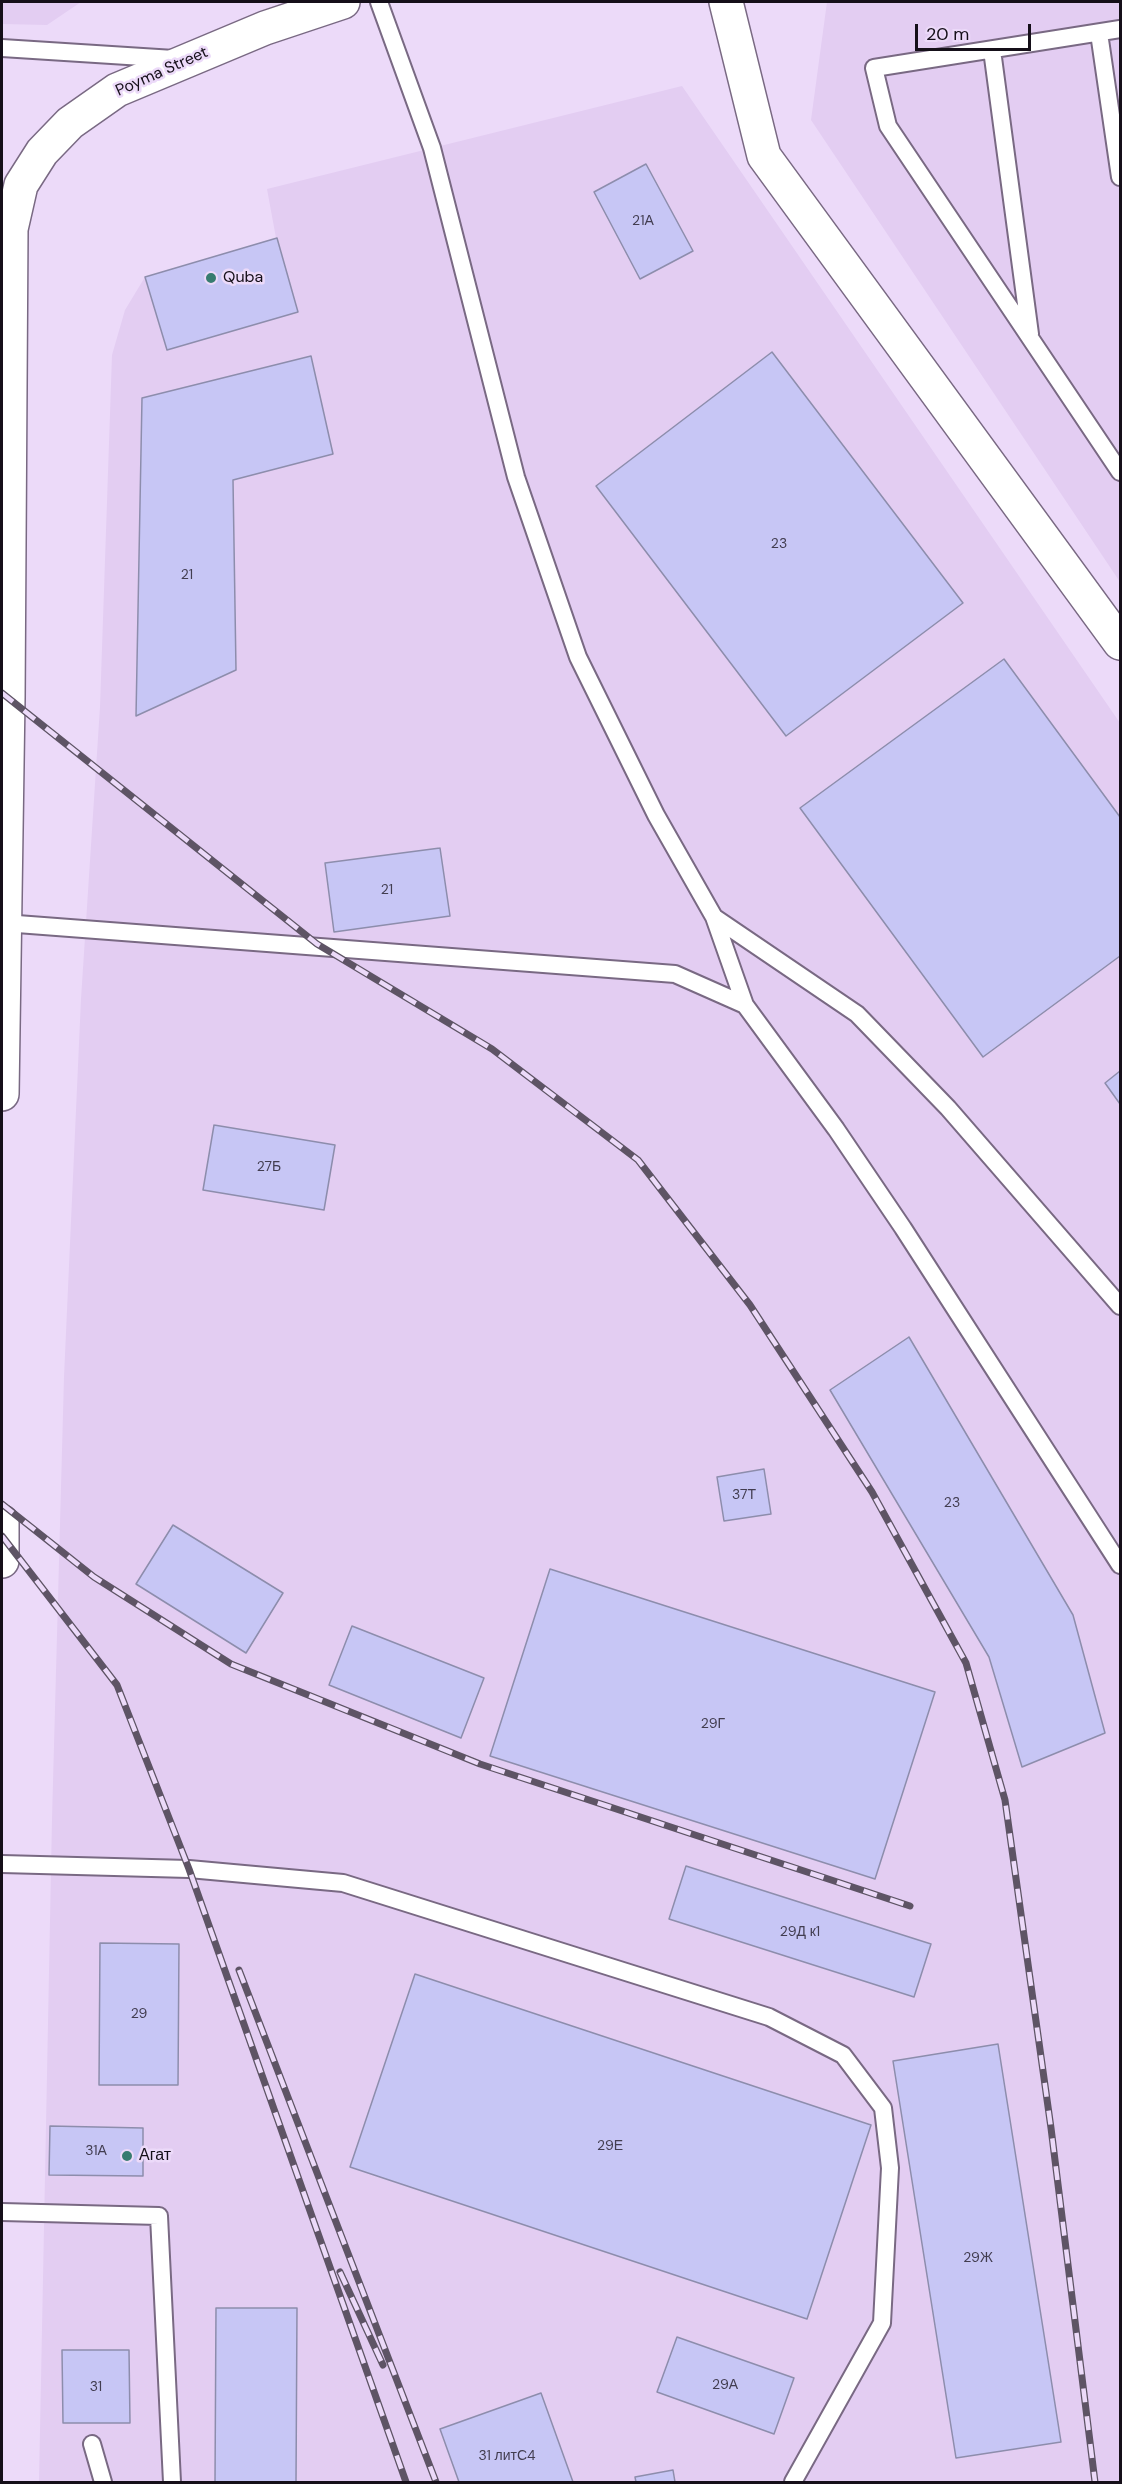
<!DOCTYPE html>
<html>
<head>
<meta charset="utf-8">
<style>
	body { margin:0 }
	#map { position:relative; width:1122px; height:2484px; overflow:hidden; background:#ecdaf9; font-family:"DM Sans",sans-serif }
	canvas { display:block }
	.frame { position:absolute; inset:0; border:3px solid #150f19; pointer-events:none }
	.scale { position:absolute; left:915px; top:24px; width:116px; height:27px; box-sizing:border-box; border:3px solid #150f19; border-top:0; padding-left:8px; font-size:18px; line-height:21px; white-space:nowrap; color:#150f19; -webkit-text-stroke:4px #ecdaf9; paint-order:stroke }
</style>
</head>
<body>
<div id="map">
<canvas width="1122" height="2484"></canvas>
<div class="frame"></div>
<div class="scale">20 m</div>
</div>
<script>
const context = document.querySelector('canvas').getContext('2d');
context.lineJoin = 'round';
function fillPath(path, color) { context.fillStyle = color; context.fill(path, 'evenodd'); }
const poly = rows => new Path2D(rows.map(r => 'M' + r).join(''));
function stroke(path, color, width, dash) { context.strokeStyle = color; context.lineWidth = width; context.lineCap = dash ? 'butt' : 'round'; context.setLineDash(dash || []); context.stroke(path); }
function label(font, color, halo, rows, align = 'center') {
  context.font = font + ' "DM Sans",sans-serif'; context.lineWidth = 5; context.setLineDash([]); context.textBaseline = 'middle'; context.strokeStyle = halo; context.fillStyle = color; for (const [text, x, y, turn = 0] of rows) {
    context.save(); context.translate(x, y); context.rotate((+turn || 0) * Math.PI / 180); context.textAlign = isNaN(turn) ? turn : align; if (halo) context.strokeText(text, 0, 0); context.fillText(text, 0, 0); context.restore();
  }
}
fillPath(poly([
	[2,2,81,2,47,25,2,24],
	[827,2,1120,2,1120,582,811,120],
	[682,86,1120,723,1120,2482,39,2482,52,1819,64,1377,81,999,100,707,112,355,125,310,145,277,276,238,267,189]
]), '#e3cdf2');
const building = poly([
	[646,164,693,251,640,279,594,192,646,164],
	[277,238,298,312,167,350,145,277,277,238],
	[772,352,963,603,786,736,596,486,772,352],
	[311,356,333,454,233,480,236,670,136,716,142,398,311,356],
	[1004,659,1120,817,1120,956,983,1057,800,808,1004,659],
	[440,848,450,916,334,932,325,863,440,848],
	[1120,1071,1120,1104,1105,1083,1120,1071],
	[214,1125,335,1145,324,1210,203,1190,214,1125],
	[909,1337,1073,1615,1105,1733,1022,1767,989,1657,830,1390,909,1337],
	[764,1469,771,1514,724,1521,717,1477,764,1469],
	[173,1525,283,1593,246,1653,136,1584,173,1525],
	[550,1569,935,1692,875,1879,490,1756,550,1569],
	[352,1626,484,1678,461,1738,329,1685,352,1626],
	[686,1866,931,1944,914,1997,669,1919,686,1866],
	[100,1943,179,1944,178,2085,99,2085,100,1943],
	[415,1974,871,2125,807,2319,350,2167,415,1974],
	[998,2044,1061,2442,956,2458,893,2061,998,2044],
	[50,2126,143,2128,143,2176,49,2175,50,2126],
	[216,2308,297,2308,296,2482,215,2482,216,2308],
	[677,2337,794,2378,774,2434,657,2392,677,2337],
	[62,2350,129,2350,130,2423,63,2423,62,2350],
	[541,2393,573,2482,459,2482,440,2429,541,2393],
	[673,2470,675,2482,636,2482,635,2477,673,2470]
]);
fillPath(building, '#c7c6f5');
stroke(building, '#8d8dac', 1.5);
const lane = poly([
	[379,2,432,148,516,477,578,657,656,815,714,917,745,1005,836,1129,903,1228,1120,1565],
	[1120,29,874,68,888,126,1120,472],
	[1099,33,1120,177],
	[2,48,174,59],
	[992,50,1030,334],
	[714,917,857,1014,948,1108,1120,1306],
	[4,923,675,974,745,1005],
	[2,1864,189,1869,343,1883,769,2017,843,2055,883,2108,890,2168,882,2323,793,2482],
	[2,2212,159,2216,172,2482],
	[92,2444,103,2482]
]);
const street = poly([
	[726,2,764,156,1120,643]
]);
const secondary = poly([
	[2,1094,8,698,11,229,21,185,42,152,70,123,117,90,265,28,343,2],
	[2,1522,2,1561]
]);
stroke(lane, '#796983', 20);
stroke(street, '#796983', 36);
stroke(secondary, '#796983', 36);
stroke(lane, '#fff', 16);
stroke(street, '#fff', 33);
stroke(secondary, '#fff', 33);
const rail = poly([
	[2,693,317,944,492,1049,638,1160,750,1305,872,1492,966,1663,1005,1800,1051,2128,1095,2482],
	[2,1504,94,1577,231,1664,480,1764,910,1906],
	[2,1536,117,1685,189,1869,406,2482],
	[239,1970,436,2482],
	[340,2272,383,2365]
]);
stroke(rail, '#5e5465', 7);
stroke(rail, '#ecdaf9', 4.5, [14]);
for (const [x, y, r, color] of [
	[211,278,6,"#377c70"],
	[127,2156,6,"#377c70"]
]) { const dot = new Path2D(); dot.arc(x, y, r, 0, 2 * Math.PI); context.fillStyle = color; context.fill(dot); stroke(dot, '#ecdaf9', 2); }
label('14px', '#423d50', null, [
	["21А",643,221],
	["23",779,544],
	["21",187,575],
	["21",387,890],
	["27Б",269,1167],
	["37Т",744,1495],
	["23",952,1503],
	["29Г",713,1724],
	["29Д к1",800,1932],
	["29",139,2014],
	["29Е",610,2146],
	["31А",96,2151],
	["29Ж",978,2258],
	["29А",725,2385],
	["31",96,2387],
	["31 литС4",507,2456]
]);
label('16px', '#150f19', '#ecdaf9', [
	["Poyma Street",162,72,-24]
]);
label('16px', '#150f19', '#ecdaf9', [
	["Quba",223,278],
	["Агат",139,2156]
], 'left');
</script>
</body>
</html>
